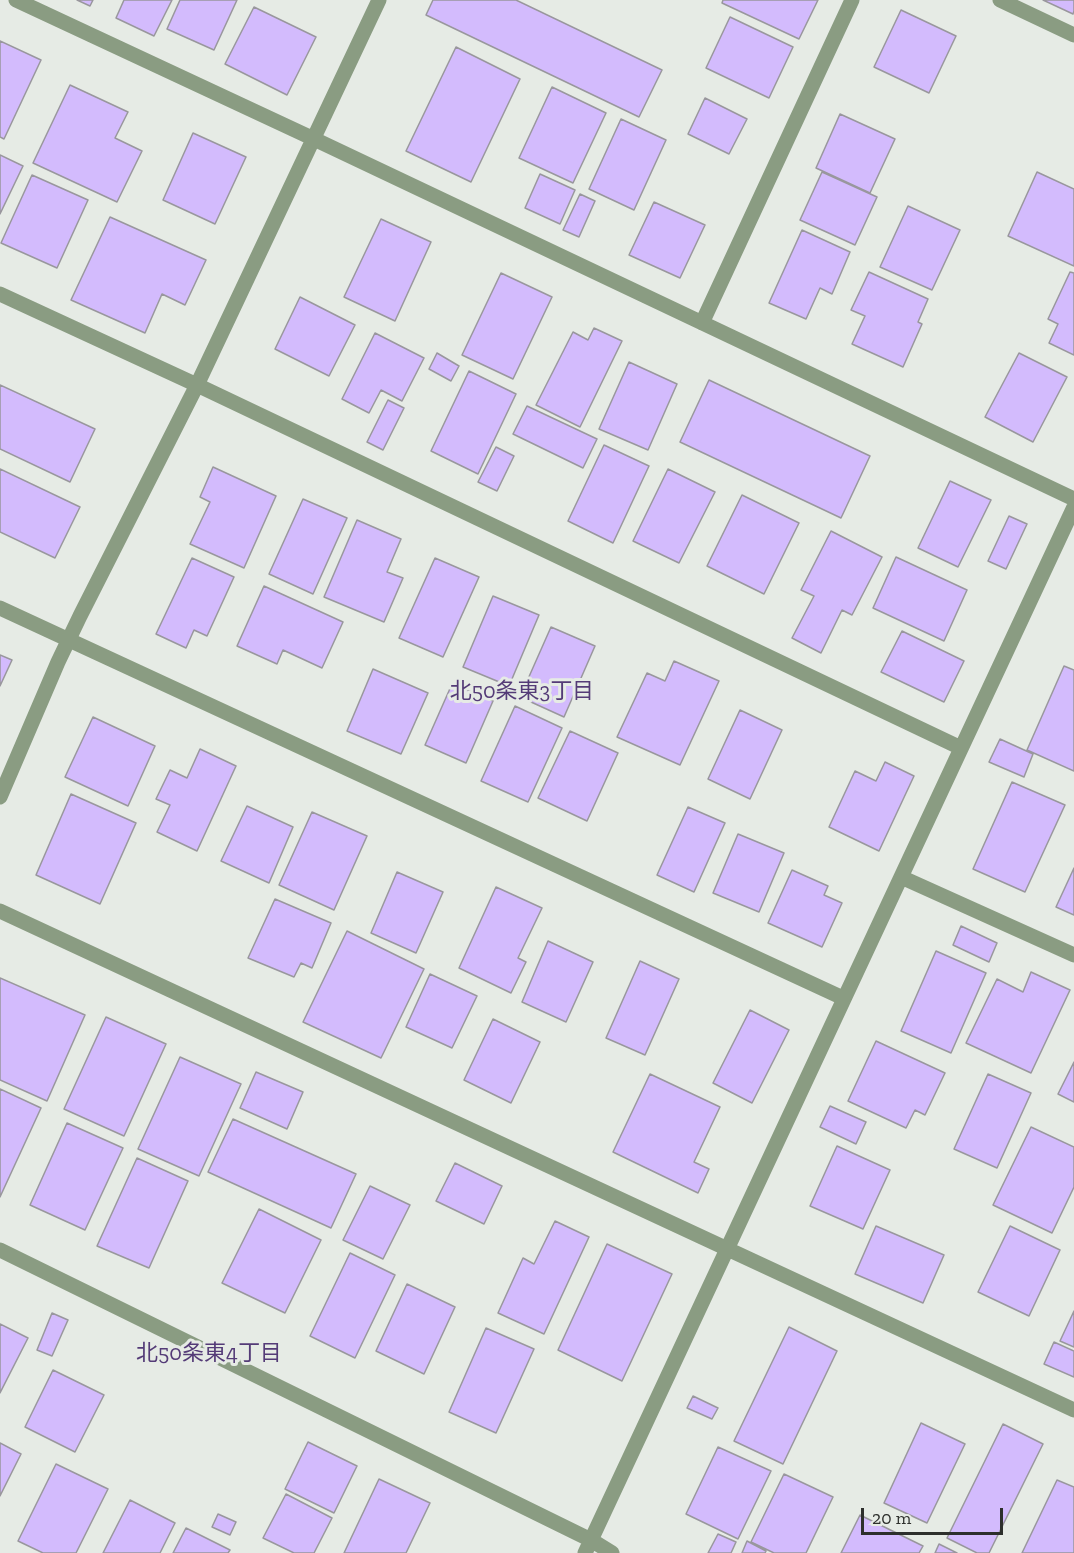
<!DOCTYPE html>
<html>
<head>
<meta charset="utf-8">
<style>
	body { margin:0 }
	#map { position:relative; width:1074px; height:1553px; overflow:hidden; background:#e6ebe5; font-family:"Zilla Slab",serif }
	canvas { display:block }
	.scale { position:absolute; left:861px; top:1508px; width:142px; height:27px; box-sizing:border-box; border:3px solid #2d2f2c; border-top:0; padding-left:8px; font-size:18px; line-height:21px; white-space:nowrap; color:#2d2f2c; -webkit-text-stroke:4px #e6ebe5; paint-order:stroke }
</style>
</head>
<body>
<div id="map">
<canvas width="1074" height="1553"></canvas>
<div class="scale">20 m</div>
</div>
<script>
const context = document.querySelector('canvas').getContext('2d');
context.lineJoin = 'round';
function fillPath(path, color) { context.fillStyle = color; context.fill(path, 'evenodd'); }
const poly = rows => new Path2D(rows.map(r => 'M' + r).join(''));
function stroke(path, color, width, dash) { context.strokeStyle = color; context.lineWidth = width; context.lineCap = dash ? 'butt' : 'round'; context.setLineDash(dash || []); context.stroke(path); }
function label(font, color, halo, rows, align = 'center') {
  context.font = font + ' "Zilla Slab","Noto Sans JP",serif'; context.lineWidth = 6; context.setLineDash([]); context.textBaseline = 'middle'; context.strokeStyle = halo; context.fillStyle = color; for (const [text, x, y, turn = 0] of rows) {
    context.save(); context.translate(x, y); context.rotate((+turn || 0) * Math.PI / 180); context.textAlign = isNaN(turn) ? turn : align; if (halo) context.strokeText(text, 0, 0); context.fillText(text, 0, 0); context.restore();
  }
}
const building = poly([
	[77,0,93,0,90,6,77,0],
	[124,0,172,0,154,36,116,18,124,0],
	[180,0,237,0,214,50,167,29,180,0],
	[433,0,516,0,662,70,639,117,426,15,433,0],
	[723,0,818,0,799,39,722,3,723,0],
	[1043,0,1074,0,1074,11,1073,14,1043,0],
	[254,7,316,37,287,95,225,64,254,7],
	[901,10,956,36,929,93,874,67,901,10],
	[730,17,793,47,769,98,706,68,730,17],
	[0,41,41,60,4,139,0,137,0,41],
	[456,47,520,79,471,182,406,151,456,47],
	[70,85,128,112,115,138,142,151,117,202,33,163,70,85],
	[552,87,606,113,573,183,519,158,552,87],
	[705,98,747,119,729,154,688,134,705,98],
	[840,114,895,139,870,193,816,168,840,114],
	[621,119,666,140,634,210,589,189,621,119],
	[193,133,246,157,215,224,163,200,193,133],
	[0,155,23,166,0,214,0,155],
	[822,172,877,197,855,245,800,220,822,172],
	[1037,172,1074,189,1074,266,1008,236,1037,172],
	[540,174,575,190,560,224,525,208,540,174],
	[32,175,88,200,57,268,1,243,32,175],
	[580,194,595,201,579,237,563,230,580,194],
	[654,202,705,225,680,278,629,255,654,202],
	[908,206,960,230,932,290,880,267,908,206],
	[110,217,206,260,185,305,162,294,145,333,71,300,110,217],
	[381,219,431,242,395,321,344,297,381,219],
	[802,230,850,252,832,294,820,288,806,319,769,303,802,230],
	[869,272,928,299,918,322,922,324,903,367,852,344,865,316,851,310,869,272],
	[1070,272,1074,273,1074,355,1049,343,1058,324,1048,319,1070,272],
	[501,273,552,297,513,379,462,355,501,273],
	[300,297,355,325,329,376,275,349,300,297],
	[594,328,622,341,580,427,536,405,573,332,588,340,594,328],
	[375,333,424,358,402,401,381,390,369,413,342,399,375,333],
	[437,353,459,366,451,381,429,369,437,353],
	[1019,353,1067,377,1033,442,985,417,1019,353],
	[629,362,677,384,648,450,599,429,629,362],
	[469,371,516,394,478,474,431,451,469,371],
	[709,380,870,456,841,518,680,442,709,380],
	[0,385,95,429,70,482,0,449,0,385],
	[388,400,404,408,383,450,367,442,388,400],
	[527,406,597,439,583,468,513,434,527,406],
	[604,445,649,466,613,543,568,521,604,445],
	[496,447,514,456,497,491,478,482,496,447],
	[213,467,276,496,244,568,190,544,210,502,200,497,213,467],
	[0,469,80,507,55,558,0,532,0,469],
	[668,469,715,492,679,563,633,541,668,469],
	[950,481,991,500,958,567,918,548,950,481],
	[742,495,799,523,764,594,707,566,742,495],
	[303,499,347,518,313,594,269,574,303,499],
	[1009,516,1027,524,1006,569,988,561,1009,516],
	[357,520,401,539,387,572,403,578,384,622,324,597,357,520],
	[831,531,882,557,852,615,842,610,821,653,792,638,814,596,801,590,831,531],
	[896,557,967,590,944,641,873,608,896,557],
	[192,558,234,577,207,636,194,630,186,648,156,634,192,558],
	[435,558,479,577,443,657,399,638,435,558],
	[264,586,343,622,322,668,283,650,277,664,237,646,264,586],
	[493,596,539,615,509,686,463,667,493,596],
	[551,627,595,646,564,717,520,697,551,627],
	[902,631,964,661,944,702,881,672,902,631],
	[0,655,12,660,0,686,0,655],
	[674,661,719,681,680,765,617,737,647,673,665,681,674,661],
	[1064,666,1074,670,1074,771,1027,750,1064,666],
	[373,669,428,693,401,754,347,731,373,669],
	[452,684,493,701,466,763,425,745,452,684],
	[515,706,562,728,528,802,481,781,515,706],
	[740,710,782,730,750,799,708,779,740,710],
	[93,717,155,746,128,806,65,777,93,717],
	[570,731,618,753,587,821,538,798,570,731],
	[1000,739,1033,754,1024,777,989,762,1000,739],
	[200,749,236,766,197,851,157,832,170,805,156,799,170,770,187,778,200,749],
	[885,762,914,776,879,851,829,827,855,771,876,781,885,762],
	[1012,782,1065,805,1025,892,973,869,1012,782],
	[71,794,136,823,100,904,36,875,71,794],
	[247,806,293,827,269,883,221,861,247,806],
	[688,807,725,823,694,892,657,875,688,807],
	[312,812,367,836,334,910,279,885,312,812],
	[738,834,784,853,759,912,713,893,738,834],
	[1074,868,1074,915,1056,907,1074,868],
	[792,870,828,886,824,895,842,903,822,947,768,923,792,870],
	[397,872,443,892,416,953,371,933,397,872],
	[496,887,542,908,518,958,526,962,511,993,459,968,496,887],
	[275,899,331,923,312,968,301,963,294,977,248,958,275,899],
	[961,926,997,943,989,962,953,945,961,926],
	[347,931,424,969,381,1058,303,1022,347,931],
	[548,941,593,962,566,1022,522,1002,548,941],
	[936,951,986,973,951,1053,901,1031,936,951],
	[640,961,679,979,645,1055,606,1038,640,961],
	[1031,972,1070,990,1031,1073,966,1043,997,979,1023,992,1031,972],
	[430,974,477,996,452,1048,406,1027,430,974],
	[0,978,85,1015,47,1101,0,1080,0,978],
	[750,1010,789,1030,752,1103,713,1083,750,1010],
	[106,1017,166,1044,124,1136,64,1109,106,1017],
	[493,1019,540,1042,511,1103,464,1080,493,1019],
	[876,1041,945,1073,925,1115,915,1110,906,1128,848,1101,876,1041],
	[180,1057,241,1084,199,1176,138,1149,180,1057],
	[1074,1062,1074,1102,1058,1094,1074,1062],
	[256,1072,303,1092,287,1129,240,1108,256,1072],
	[650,1074,720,1107,694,1162,709,1169,698,1193,613,1152,650,1074],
	[988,1074,1031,1093,997,1168,954,1149,988,1074],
	[0,1089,41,1108,0,1197,0,1089],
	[830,1106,866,1122,856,1144,820,1127,830,1106],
	[233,1119,356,1174,331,1228,208,1172,233,1119],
	[67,1123,123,1148,85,1230,30,1205,67,1123],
	[1031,1127,1074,1147,1074,1187,1052,1233,993,1205,1031,1127],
	[837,1146,890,1170,863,1229,810,1206,837,1146],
	[137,1158,188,1181,149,1268,97,1246,137,1158],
	[455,1163,502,1186,484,1224,436,1201,455,1163],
	[370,1186,410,1205,383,1259,343,1240,370,1186],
	[259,1209,321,1240,285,1313,222,1283,259,1209],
	[555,1221,589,1237,544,1334,498,1313,523,1258,534,1264,555,1221],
	[876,1226,944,1255,923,1303,855,1274,876,1226],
	[1010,1226,1060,1250,1029,1316,978,1292,1010,1226],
	[607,1244,672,1274,622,1381,558,1350,607,1244],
	[350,1253,395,1275,355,1358,310,1336,350,1253],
	[407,1284,455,1307,424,1374,376,1351,407,1284],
	[1074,1311,1074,1347,1060,1341,1074,1311],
	[52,1313,68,1320,52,1356,37,1350,52,1313],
	[0,1324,28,1338,0,1393,0,1324],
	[789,1327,837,1351,783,1464,734,1441,789,1327],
	[486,1328,534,1349,496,1433,449,1412,486,1328],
	[1054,1342,1074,1351,1074,1377,1044,1364,1054,1342],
	[53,1370,104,1395,75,1452,25,1427,53,1370],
	[693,1396,718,1408,712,1419,687,1408,693,1396],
	[921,1423,965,1444,927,1523,884,1503,921,1423],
	[1003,1424,1043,1444,989,1553,977,1553,947,1538,1003,1424],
	[308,1442,357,1466,334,1513,285,1489,308,1442],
	[0,1443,21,1454,0,1496,0,1443],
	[718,1447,771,1471,738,1539,686,1514,718,1447],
	[56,1464,108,1489,76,1553,43,1553,18,1541,56,1464],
	[784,1474,833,1497,806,1553,774,1553,751,1542,784,1474],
	[379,1479,430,1503,406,1553,344,1553,379,1479],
	[1057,1480,1074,1487,1074,1553,1022,1553,1057,1480],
	[286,1494,332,1518,314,1553,294,1553,263,1538,286,1494],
	[130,1500,175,1523,160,1553,103,1553,130,1500],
	[218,1514,236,1522,230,1535,212,1527,218,1514],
	[860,1515,923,1546,919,1553,841,1553,860,1515],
	[186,1528,230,1550,228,1553,173,1553,186,1528],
	[718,1534,736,1542,731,1553,708,1553,718,1534],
	[747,1541,766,1551,765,1553,742,1553,747,1541],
	[939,1544,957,1553,935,1553,939,1544]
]);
fillPath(building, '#d3bbfd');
stroke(building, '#99979d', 1.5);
stroke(poly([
	[16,0,314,139,1074,499],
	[1000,0,1074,35],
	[0,294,197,385,961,748],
	[702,323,852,0],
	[0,608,843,998],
	[0,797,58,662,80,616,197,385,379,0],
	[901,877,1074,955],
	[0,911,1074,1410],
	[0,1250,591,1540,612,1553],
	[585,1553,1074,507]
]), '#8a9c82', 15);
label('22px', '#543b77', '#e6ebe5', [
	["北50条東3丁目",522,692],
	["北50条東4丁目",209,1354]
]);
</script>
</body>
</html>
